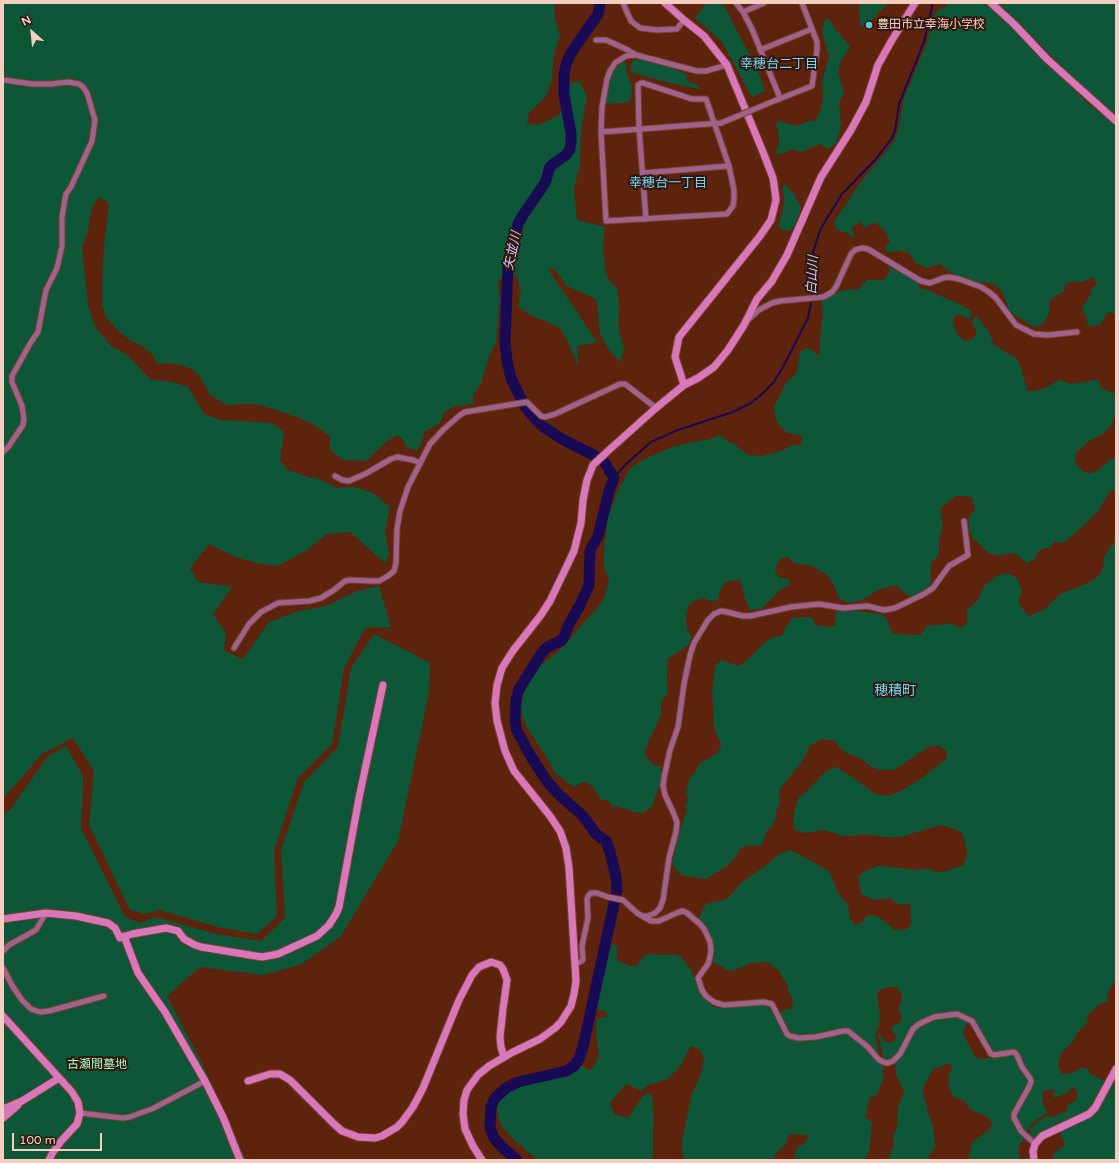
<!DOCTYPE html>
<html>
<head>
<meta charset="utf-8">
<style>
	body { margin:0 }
	#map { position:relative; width:1119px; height:1163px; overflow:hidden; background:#5e230c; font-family:"Varela Round",sans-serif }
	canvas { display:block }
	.frame { position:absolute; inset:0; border:4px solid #f3cec1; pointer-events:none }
	.north { position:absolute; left:12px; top:12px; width:40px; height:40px; -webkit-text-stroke:3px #31170d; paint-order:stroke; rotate:333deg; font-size:11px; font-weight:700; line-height:16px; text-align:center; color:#f3cec1 }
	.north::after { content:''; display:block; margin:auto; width:14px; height:18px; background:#f3cec1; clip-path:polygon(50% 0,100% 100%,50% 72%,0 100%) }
	.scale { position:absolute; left:12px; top:1133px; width:90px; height:18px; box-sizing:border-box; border:2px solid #f3cec1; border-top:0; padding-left:5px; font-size:12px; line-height:14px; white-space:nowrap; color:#f3cec1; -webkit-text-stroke:3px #31170d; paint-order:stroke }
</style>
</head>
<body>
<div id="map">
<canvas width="1119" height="1163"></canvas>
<div class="frame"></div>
<div class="north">N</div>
<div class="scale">100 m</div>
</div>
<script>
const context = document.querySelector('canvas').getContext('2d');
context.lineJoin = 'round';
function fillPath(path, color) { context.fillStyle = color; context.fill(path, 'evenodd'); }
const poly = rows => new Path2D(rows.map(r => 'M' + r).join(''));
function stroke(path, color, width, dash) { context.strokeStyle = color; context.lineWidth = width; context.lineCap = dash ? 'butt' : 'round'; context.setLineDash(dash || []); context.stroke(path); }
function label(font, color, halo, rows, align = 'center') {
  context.font = font + ' "Varela Round","Noto Sans JP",sans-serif'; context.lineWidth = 4; context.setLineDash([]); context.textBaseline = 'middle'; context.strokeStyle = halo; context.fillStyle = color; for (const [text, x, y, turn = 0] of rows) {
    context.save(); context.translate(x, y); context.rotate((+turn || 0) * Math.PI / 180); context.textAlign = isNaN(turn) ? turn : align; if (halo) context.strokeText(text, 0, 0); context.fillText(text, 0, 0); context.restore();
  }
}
fillPath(poly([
	[3,3,555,3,554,15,560,36,554,54,552,79,547,95,529,113,527,124,539,125,559,115,571,83,579,81,587,96,581,131,580,167,578,172,574,189,577,220,605,227,603,248,606,274,610,282,617,288,619,304,618,327,624,349,621,362,611,353,600,334,598,318,598,309,596,299,567,286,554,269,548,269,597,342,578,346,578,365,567,340,560,328,548,322,532,316,518,307,521,290,516,275,501,278,498,282,500,301,496,342,488,359,481,384,473,394,473,404,452,407,443,414,440,423,424,432,421,445,417,450,408,449,404,441,398,435,387,441,366,461,343,460,330,450,330,436,314,425,300,418,264,406,252,404,227,405,210,395,199,375,190,368,181,365,169,363,157,364,153,355,142,346,133,342,118,331,106,317,102,306,102,281,104,246,109,203,99,197,92,207,88,230,82,247,88,304,95,327,111,346,126,354,151,380,173,382,188,387,204,414,220,420,271,423,284,431,280,460,287,470,311,478,315,477,337,488,354,487,373,493,390,507,385,533,389,554,385,563,350,532,327,534,307,550,278,566,256,563,233,556,209,544,190,568,198,582,232,587,213,614,226,633,224,651,243,659,269,622,299,611,326,606,357,591,379,586,391,627,365,628,344,668,332,744,298,778,274,851,277,916,257,934,218,927,159,910,145,914,130,910,89,825,94,771,73,738,42,754,3,799,3,76,5,68,3,67],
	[706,3,723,4,758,71,765,91,752,97,722,42,695,18],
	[860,3,888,3,867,25,860,26,859,4],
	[946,3,986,3,1010,25,1044,61,1089,104,1116,126,1116,314,1108,312,1101,324,1088,327,1086,314,1082,312,1083,306,1091,294,1091,289,1097,284,1093,277,1082,282,1070,282,1065,284,1064,291,1051,299,1049,303,1050,311,1045,321,1041,325,1033,327,1009,311,1006,300,1001,290,995,285,987,282,979,283,958,277,940,264,927,268,916,263,909,253,897,250,894,252,887,252,885,246,890,243,887,236,887,233,875,222,865,228,860,222,851,228,855,236,851,237,848,233,837,230,834,223,838,216,860,183,881,157,886,154,885,153,894,141,898,131,904,98,927,43,933,16,940,9,947,7],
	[997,3,1116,3,1116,117,1079,84,1017,21],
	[828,18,836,30,843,38,850,47,840,63,838,73,844,92,839,103,841,123,839,136,836,143,828,149,820,144,801,152,791,149,784,153,775,154,779,143,779,135,776,125,777,121,797,126,808,121,816,121,821,109,823,96,822,82,829,56,826,48,827,45,824,40,822,31,824,22],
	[639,59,672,68,687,75,686,80,699,86,700,89,670,83,630,72,632,61],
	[623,61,627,65,626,70,632,87,630,102,607,104,602,102,604,77],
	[785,184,793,193,801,207,797,221,793,228,789,231,783,230,780,228,779,224,783,209,784,197,783,191,783,185],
	[889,266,919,283,919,288,929,290,938,295,953,301,965,307,972,312,970,320,960,314,955,316,953,321,956,332,965,342,972,339,976,335,976,329,972,323,974,317,976,316,989,332,994,345,1016,358,1021,368,1024,380,1028,391,1035,391,1048,387,1059,380,1071,384,1097,380,1100,382,1100,388,1114,393,1116,406,1114,419,1111,426,1101,435,1089,441,1075,454,1076,465,1086,473,1092,473,1100,469,1109,460,1116,458,1116,490,1110,491,1098,511,1083,526,1065,542,1060,543,1055,541,1050,548,1046,548,1038,551,1035,559,1027,563,1025,562,1020,557,1014,553,998,555,991,554,986,551,972,537,969,531,969,517,975,510,972,498,967,496,956,496,941,507,941,514,943,528,939,538,939,554,932,562,930,572,931,580,929,587,916,596,909,596,902,591,897,585,880,589,864,599,851,603,840,600,833,584,827,575,813,566,794,563,788,557,783,558,778,562,775,569,777,575,779,578,786,578,789,580,790,585,783,588,777,593,761,609,750,610,745,599,740,580,730,581,725,583,720,591,718,600,710,601,703,598,696,600,689,605,686,614,687,630,692,637,688,645,668,659,667,670,667,685,668,692,661,702,661,714,645,750,646,757,651,763,657,766,661,767,661,781,652,806,643,813,634,812,620,807,612,806,608,800,601,800,593,787,587,782,581,783,574,787,556,774,551,767,548,759,527,728,520,710,523,695,530,678,541,665,561,649,585,621,596,610,604,598,609,579,604,568,604,550,608,516,619,488,630,469,644,459,675,446,710,439,720,435,726,440,734,444,748,455,761,456,779,452,792,445,801,446,802,436,786,432,778,424,775,415,774,405,778,399,785,384,797,372,800,351,809,348,820,356,820,340,823,312,821,303,824,299,838,292,851,289,857,290,867,280,883,280,890,272],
	[1116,541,1116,982,1113,983,1107,994,1108,1000,1105,1002,1100,1004,1088,1015,1087,1022,1084,1026,1081,1028,1072,1042,1061,1053,1058,1065,1061,1074,1073,1073,1080,1068,1084,1068,1088,1070,1090,1074,1105,1081,1091,1109,1078,1117,1044,1130,1035,1138,1031,1138,1028,1135,1032,1127,1039,1121,1048,1116,1053,1117,1067,1111,1068,1104,1073,1103,1077,1099,1077,1092,1074,1087,1072,1087,1068,1092,1055,1098,1053,1096,1055,1091,1052,1089,1045,1090,1043,1092,1042,1099,1044,1107,1047,1110,1047,1113,1032,1123,1026,1133,1023,1132,1016,1118,1015,1114,1032,1086,1018,1054,993,1054,975,1022,969,1017,961,1014,918,1023,897,1055,893,1059,887,1060,883,1057,878,1035,879,1033,884,1041,889,1043,895,1041,896,1036,891,1029,894,1025,900,1023,902,1018,899,1010,899,1006,902,1000,902,995,897,987,890,987,882,989,877,992,880,1016,879,1026,875,1034,879,1056,848,1029,844,1028,829,1032,802,1036,789,1034,782,1018,780,1012,787,1009,791,1009,793,1003,792,998,788,991,788,986,778,970,772,965,766,962,751,963,735,970,729,971,715,963,712,960,713,950,698,920,704,907,706,904,724,900,730,896,742,882,765,866,781,853,791,850,829,871,839,895,847,904,849,910,850,919,856,925,862,922,867,916,873,915,880,918,895,930,903,930,908,928,911,924,910,903,902,905,894,902,890,898,875,900,867,897,861,894,858,877,865,871,878,866,892,867,914,870,929,869,936,872,944,872,963,865,967,857,966,845,963,834,955,829,941,825,900,837,885,837,863,834,853,836,843,836,825,830,804,833,795,830,793,822,794,813,798,799,810,788,822,775,830,769,836,767,858,781,875,794,888,796,901,791,922,778,946,759,947,752,939,745,928,747,894,770,881,770,873,768,860,758,848,754,839,747,835,741,822,739,809,746,807,753,798,767,779,790,780,801,777,808,776,816,773,825,767,831,762,845,758,846,749,845,741,848,734,859,727,866,706,879,681,875,674,867,672,863,683,820,687,811,685,805,688,800,686,793,689,779,695,772,700,763,718,753,721,746,714,727,713,702,712,694,715,665,722,660,738,666,745,662,765,642,773,637,782,636,786,627,792,618,805,617,813,618,815,625,822,626,828,627,836,625,835,617,837,610,861,611,883,615,887,620,893,634,920,635,928,625,939,625,949,623,961,628,967,623,967,610,978,600,984,586,1000,574,1009,574,1016,577,1022,591,1018,602,1025,612,1029,616,1044,610,1060,594,1088,583,1099,576,1103,568,1104,558,1110,547],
	[374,634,430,663,429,693,398,841,341,936,300,965,262,975,200,967,167,996,205,1069,246,1160,3,1160,3,814,10,810,48,756,66,746,83,776,83,788,81,828,125,917,140,923,156,917,216,934,261,941,285,918,281,850,304,782,338,747,351,668],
	[614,944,617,948,617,961,630,966,637,966,642,958,647,954,667,955,676,954,681,957,691,970,693,975,696,979,697,983,703,995,714,1007,723,1008,735,1007,762,1002,769,1005,785,1034,789,1037,846,1032,867,1048,883,1064,884,1067,882,1072,884,1077,877,1095,870,1097,865,1118,868,1119,872,1123,869,1152,864,1160,795,1160,794,1157,797,1148,806,1142,808,1137,807,1135,789,1134,785,1145,775,1154,774,1160,684,1160,682,1151,682,1140,692,1093,700,1077,704,1059,700,1050,691,1046,679,1068,667,1079,659,1082,647,1085,642,1091,626,1084,610,1103,614,1114,628,1118,642,1097,648,1093,652,1095,654,1120,653,1129,653,1160,538,1160,516,1142,502,1127,497,1113,498,1102,505,1096,506,1092,522,1084,564,1074,581,1065,590,1071,599,1057,596,1033,597,1018,607,1017,606,1012,598,1010,596,1002,608,947],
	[957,1016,971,1022,966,1025,963,1034,976,1058,983,1059,1013,1053,1029,1080,1029,1083,1013,1113,1026,1137,1018,1147,1019,1157,1022,1159,1027,1157,1028,1160,968,1160,972,1142,989,1130,992,1125,990,1119,982,1114,975,1112,969,1108,966,1102,952,1096,948,1084,949,1075,952,1068,950,1063,933,1069,922,1090,926,1103,928,1113,933,1125,935,1146,927,1160,885,1160,889,1157,894,1145,893,1135,897,1128,898,1107,902,1098,904,1091,896,1075,895,1062,915,1029,921,1025,934,1019],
	[1112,1083,1116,1083,1116,1160,1053,1160,1053,1156,1055,1152,1065,1145,1060,1133,1062,1130,1082,1122,1088,1119,1094,1114]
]), '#0e5638');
stroke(poly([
	[614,478,624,466,651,442,678,430,733,412,751,403,762,394,774,382,784,365,808,318,812,297,811,267,812,255,821,228,842,194,876,159,892,138,895,131,899,104,924,42,933,3]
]), '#190a55', 2);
stroke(poly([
	[517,1160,503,1148,494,1138,490,1128,491,1107,495,1098,506,1088,518,1082,566,1071,574,1066,579,1059,583,1047,617,890,616,877,610,852,606,841,596,834,583,816,557,793,546,780,530,755,517,731,515,720,516,700,519,689,541,654,546,648,562,640,565,635,568,626,580,605,589,585,590,551,598,536,609,491,614,478,603,460,562,439,542,426,530,413,524,405,511,378,507,361,505,342,508,264,518,224,523,215,545,183,550,167,553,164,566,155,570,149,571,142,571,133,564,95,564,76,565,69,567,62,571,53,598,14,599,9,600,3]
]), '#190a55', 11);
const street = poly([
	[623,3,631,21,640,28,657,30,677,29,684,20],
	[736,3,743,12,752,29,780,98],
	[743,12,764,3],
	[596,40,606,40,628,50,636,55],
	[760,50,812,29],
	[3,80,33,84,51,84,68,82,79,84,83,87,87,93,95,120,92,141,71,187,66,194,62,217,62,246,57,268,46,290,38,332,31,342,12,376,12,382,22,406,24,419,23,425,9,446,3,452],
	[774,101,812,86,817,50,817,42,802,3],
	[601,132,721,123],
	[643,173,729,166],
	[646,219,639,128,638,85,641,83,643,83,692,99,706,99,729,166,734,190,734,199,733,206,727,214,606,221,601,132,602,107,607,79,610,71,615,63,626,56,636,55,697,71,706,71,727,65],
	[749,319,759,310,772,303,780,301,823,297,827,295,832,292,836,287,851,254,855,250,862,248,868,249,921,281,930,283,943,278,949,277,959,279,981,287,989,292,996,298,1016,325,1034,334,1048,335,1077,332],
	[335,476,342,480,349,481,365,474,391,459,397,457,413,460,420,463],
	[234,648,249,624,261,612,278,603,309,601,321,598,334,590,345,581,350,580,372,581,379,581,388,576,394,571,396,563,397,529,400,511,408,487,430,444,443,430,460,415,465,412,527,402,541,416,545,417,555,414,620,384,625,384,656,408],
	[643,916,648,916,655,913,660,908,663,900,669,858,676,832,677,822,673,812,665,795,663,785,665,773,670,750,678,727,684,684,690,655,694,643,708,620,714,614,721,611,727,612,743,616,750,616,791,607,819,604,843,608,867,606,884,610,895,608,924,594,933,588,949,566,968,555,964,521],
	[3,951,9,945,36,930,46,913],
	[575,964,582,961,583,959,582,946,588,918,587,899,588,896,591,893,597,893,608,897,623,900,637,913,651,921,659,921,679,912,683,911,687,913,700,924,704,929,707,935,710,942,711,950,710,957,708,964,698,978,702,990,706,996,714,1002,724,1005,764,1002,772,1004,787,1034,790,1036,799,1038,816,1037,843,1031,848,1031,868,1047,878,1059,883,1062,888,1063,893,1061,900,1054,913,1029,919,1024,934,1017,957,1014,972,1021,991,1054,994,1055,1014,1052,1017,1055,1022,1067,1030,1078,1031,1082,1029,1087,1014,1114,1014,1118,1021,1131,1035,1144],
	[3,968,13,987,22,1000,31,1009,40,1012,49,1011,104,996],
	[80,1113,123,1118,130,1117,143,1112,152,1109,205,1081]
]);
const secondary = poly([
	[665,3,684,20,704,36,727,65,763,152,773,178,775,192,776,200,771,220,760,236,679,337,675,357,684,385],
	[991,3,1014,24,1047,59,1116,121],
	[3,919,46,913,76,916,108,923,115,928,120,938,132,934,166,928,178,931,184,939,195,945,201,947,262,957,278,954,317,936,329,925,336,914,339,907,359,798,383,685],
	[124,936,138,973,165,1012,205,1081,223,1117,240,1160],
	[3,1016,72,1092,78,1102,80,1113,77,1124,62,1140,53,1152,49,1160],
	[248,1081,270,1074,280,1074,290,1080,335,1125,342,1131,358,1137,375,1138,382,1136,397,1127,402,1122,413,1107,423,1088,459,1000,472,975,479,967,491,962,500,965,503,969,507,980,503,1009,500,1037,501,1047,504,1057],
	[3,1109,22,1101,59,1078],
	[3,1118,18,1105],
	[482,1160,473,1146,465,1129,463,1114,464,1100,467,1090,478,1075,489,1066,513,1052,540,1039,555,1028,561,1022,571,1006,574,994,576,981,569,868,566,848,560,831,550,816,514,771,505,751,497,721,495,703,497,685,502,668,512,652,541,615,550,601,564,572,574,551,581,523,583,500,587,480,593,465,609,450,656,408,684,385,698,378,714,367,728,350,744,325,757,299,772,281,787,255,821,177,851,130,866,102,878,65,892,40,915,3],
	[1034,1160,1033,1151,1035,1144,1042,1136,1089,1114,1095,1108,1116,1069]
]);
stroke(street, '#79422d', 7);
stroke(secondary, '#79422d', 9);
stroke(street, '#9f628c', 5);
stroke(secondary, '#d977bb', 7);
const streetBridge = poly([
	[721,123,774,101]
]);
stroke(streetBridge, '#79422d', 7, []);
stroke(streetBridge, '#9f628c', 5);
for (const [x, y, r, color] of [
	[869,25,4,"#5bc7e7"]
]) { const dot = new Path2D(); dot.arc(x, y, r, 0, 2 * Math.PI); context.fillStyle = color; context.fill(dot); stroke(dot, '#31170d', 1.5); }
label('12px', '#f3cec1', '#31170d', [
	["豊田市立幸海小学校",877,25]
], 'left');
label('12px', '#9ffac9', '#31170d', [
	["古瀬間墓地",97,1065]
]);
label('13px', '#73d4f1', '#31170d', [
	["幸穂台二丁目",779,65],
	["幸穂台一丁目",668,184]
]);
label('italic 13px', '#c4caff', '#31170d', [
	["矢並川",513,251,-78],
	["白山川",813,275,-87]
]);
label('14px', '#73d4f1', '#31170d', [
	["穂積町",895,691]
]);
</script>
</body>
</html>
